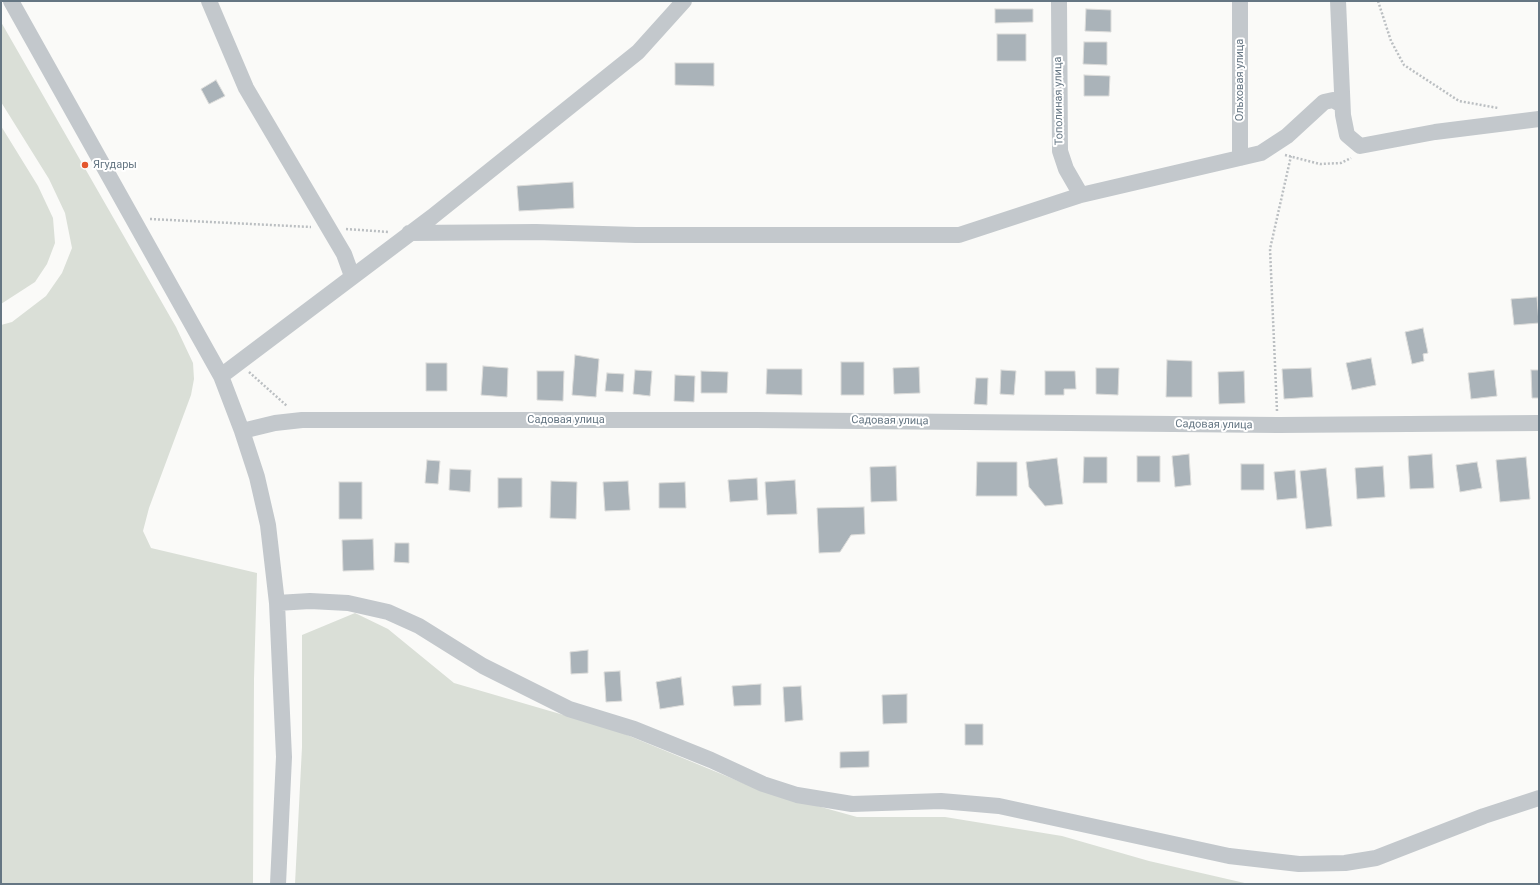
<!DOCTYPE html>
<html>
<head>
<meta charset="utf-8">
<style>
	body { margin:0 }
	#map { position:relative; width:1540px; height:885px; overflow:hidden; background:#fafaf8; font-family:Roboto,sans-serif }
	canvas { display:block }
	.frame { position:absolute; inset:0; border:2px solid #657683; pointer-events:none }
</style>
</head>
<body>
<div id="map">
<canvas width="1540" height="885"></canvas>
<div class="frame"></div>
</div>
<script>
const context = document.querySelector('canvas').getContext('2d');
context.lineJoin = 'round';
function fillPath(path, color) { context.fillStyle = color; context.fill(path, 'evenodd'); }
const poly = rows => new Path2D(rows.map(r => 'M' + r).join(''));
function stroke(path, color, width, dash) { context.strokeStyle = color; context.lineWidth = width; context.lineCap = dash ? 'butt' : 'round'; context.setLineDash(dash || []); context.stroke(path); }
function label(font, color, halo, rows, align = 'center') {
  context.font = font + ' Roboto,sans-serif'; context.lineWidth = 4; context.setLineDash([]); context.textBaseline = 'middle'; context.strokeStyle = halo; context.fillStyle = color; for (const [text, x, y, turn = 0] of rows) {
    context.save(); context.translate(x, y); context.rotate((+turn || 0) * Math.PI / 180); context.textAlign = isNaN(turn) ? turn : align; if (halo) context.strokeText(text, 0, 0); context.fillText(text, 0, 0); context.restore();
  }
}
fillPath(poly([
	[1,22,176,327,193,363,194,379,191,395,149,508,143,531,151,548,257,573,254,679,253,884,1,884,1,325,12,322,46,296,62,273,72,248,65,213,49,179,1,102],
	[1,126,38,186,53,218,55,243,47,264,35,282,1,304],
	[355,613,388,629,454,683,615,730,760,790,857,817,945,817,1062,836,1149,861,1249,884,295,884,302,747,302,635]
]), '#dadfd7');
const building = poly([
	[995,9,1033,9,1033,22,995,23,995,9],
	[1086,9,1111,10,1111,32,1085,31,1086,9],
	[997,34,1026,34,1026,61,997,61,997,34],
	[1084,42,1107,42,1107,65,1083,64,1084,42],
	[675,63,714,63,714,86,675,85,675,63],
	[1084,75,1110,76,1109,96,1084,96,1084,75],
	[216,80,225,96,209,104,201,89,216,80],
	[573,182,574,208,519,211,517,186,573,182],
	[1537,297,1539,323,1514,325,1511,299,1537,297],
	[1423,328,1428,353,1423,354,1424,361,1412,364,1405,332,1423,328],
	[575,355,599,359,596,397,572,395,575,355],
	[1371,358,1376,385,1352,390,1346,363,1371,358],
	[1167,360,1192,361,1192,397,1166,397,1167,360],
	[841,362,864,362,864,395,841,395,841,362],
	[426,363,447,363,447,391,426,391,426,363],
	[483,366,508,368,507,397,481,395,483,366],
	[919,367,920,393,894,394,893,368,919,367],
	[1096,368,1119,368,1118,395,1096,394,1096,368],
	[1311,368,1313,397,1284,399,1282,369,1311,368],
	[767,369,802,369,802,395,766,394,767,369],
	[635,370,652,371,650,396,633,394,635,370],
	[1001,370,1016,371,1014,395,1000,394,1001,370],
	[1494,370,1497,396,1471,399,1468,373,1494,370],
	[1531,370,1539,370,1539,398,1532,398,1531,370],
	[537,371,564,371,563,401,537,400,537,371],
	[701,371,728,372,727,393,701,393,701,371],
	[1045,371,1075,371,1076,389,1064,389,1064,395,1045,395,1045,371],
	[1244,371,1245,403,1219,404,1218,372,1244,371],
	[607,373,624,374,623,392,605,391,607,373],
	[675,375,695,376,694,402,674,401,675,375],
	[976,378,988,378,987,405,974,404,976,378],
	[1189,454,1191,485,1175,487,1172,456,1189,454],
	[1432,454,1434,488,1410,489,1408,456,1432,454],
	[1137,456,1160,456,1160,482,1137,482,1137,456],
	[1084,457,1107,457,1107,483,1083,483,1084,457],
	[1526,457,1530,499,1500,502,1496,460,1526,457],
	[1057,458,1063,504,1045,506,1029,487,1026,462,1057,458],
	[427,460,440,461,438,484,425,483,427,460],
	[977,462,1017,462,1017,496,976,496,977,462],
	[1477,462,1482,488,1460,492,1456,465,1477,462],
	[1241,464,1264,464,1264,490,1241,490,1241,464],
	[896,466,897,501,871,502,870,467,896,466],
	[1383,466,1385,497,1357,499,1355,468,1383,466],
	[1326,468,1332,526,1306,529,1300,471,1326,468],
	[450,469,471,470,470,492,449,490,450,469],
	[1295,470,1297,498,1277,500,1274,472,1295,470],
	[498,478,522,478,522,507,498,508,498,478],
	[757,478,758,500,730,502,728,480,757,478],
	[795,480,797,514,767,515,765,482,795,480],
	[551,481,577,482,576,519,550,518,551,481],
	[628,481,630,510,605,511,603,482,628,481],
	[339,482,362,482,362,519,339,519,339,482],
	[685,482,686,508,659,508,659,483,685,482],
	[864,507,865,534,851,535,840,552,819,553,817,508,864,507],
	[373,539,374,570,343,571,342,540,373,539],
	[395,543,409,543,409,563,394,562,395,543],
	[588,650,588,673,571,674,570,652,588,650],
	[620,671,622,701,606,702,604,672,620,671],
	[681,677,684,705,660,709,656,682,681,677],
	[761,684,761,705,734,706,732,686,761,684],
	[801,686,803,720,785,722,783,687,801,686],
	[907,694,907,723,883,724,882,695,907,694],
	[965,724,983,724,983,745,965,745,965,724],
	[869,751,869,767,840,768,840,752,869,751]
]);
fillPath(building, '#aab3b9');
stroke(building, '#dcdcda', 1);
stroke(poly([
	[1378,1,1391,41,1404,65,1459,101,1498,108],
	[1285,155,1320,164,1341,163,1351,158],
	[150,219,311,227],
	[346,229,389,232],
	[249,372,287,406],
	[1277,411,1270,249,1291,156]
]), '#bbbfc2', 2.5, [2, 2]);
stroke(poly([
	[11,1,221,376,242,431,257,477,268,525,277,603,284,757,278,884],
	[209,1,246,88,344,254,352,276],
	[1059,1,1060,151,1066,169,1081,195],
	[1338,1,1343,115,1347,135,1360,146,1435,132,1539,119],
	[1240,158,1240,1],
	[409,233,536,232,636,235,959,235,1081,195,1261,153,1287,136,1324,102,1333,100,1342,105],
	[221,376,432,217,638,52,684,1],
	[242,431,275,423,302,420,756,420,1278,425,1539,423],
	[277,603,310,601,348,603,388,612,419,626,483,666,569,709,634,729,711,760,763,784,797,795,852,804,941,801,999,806,1229,856,1299,864,1345,863,1376,858,1484,816,1539,798]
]), '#c3c8cc', 16);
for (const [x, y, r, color] of [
	[85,165,4,"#e4572e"]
]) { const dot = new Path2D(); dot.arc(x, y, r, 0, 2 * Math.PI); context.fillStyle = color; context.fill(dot); stroke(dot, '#fff', 1.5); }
label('11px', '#657683', '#fff', [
	["Ольховая улица",1240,80,-90],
	["Тополиная улица",1059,101,-91],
	["Садовая улица",566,420],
	["Садовая улица",890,421,1],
	["Садовая улица",1214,425,1]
]);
label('11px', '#657683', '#fff', [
	["Ягудары",93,165]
], 'left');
</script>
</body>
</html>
